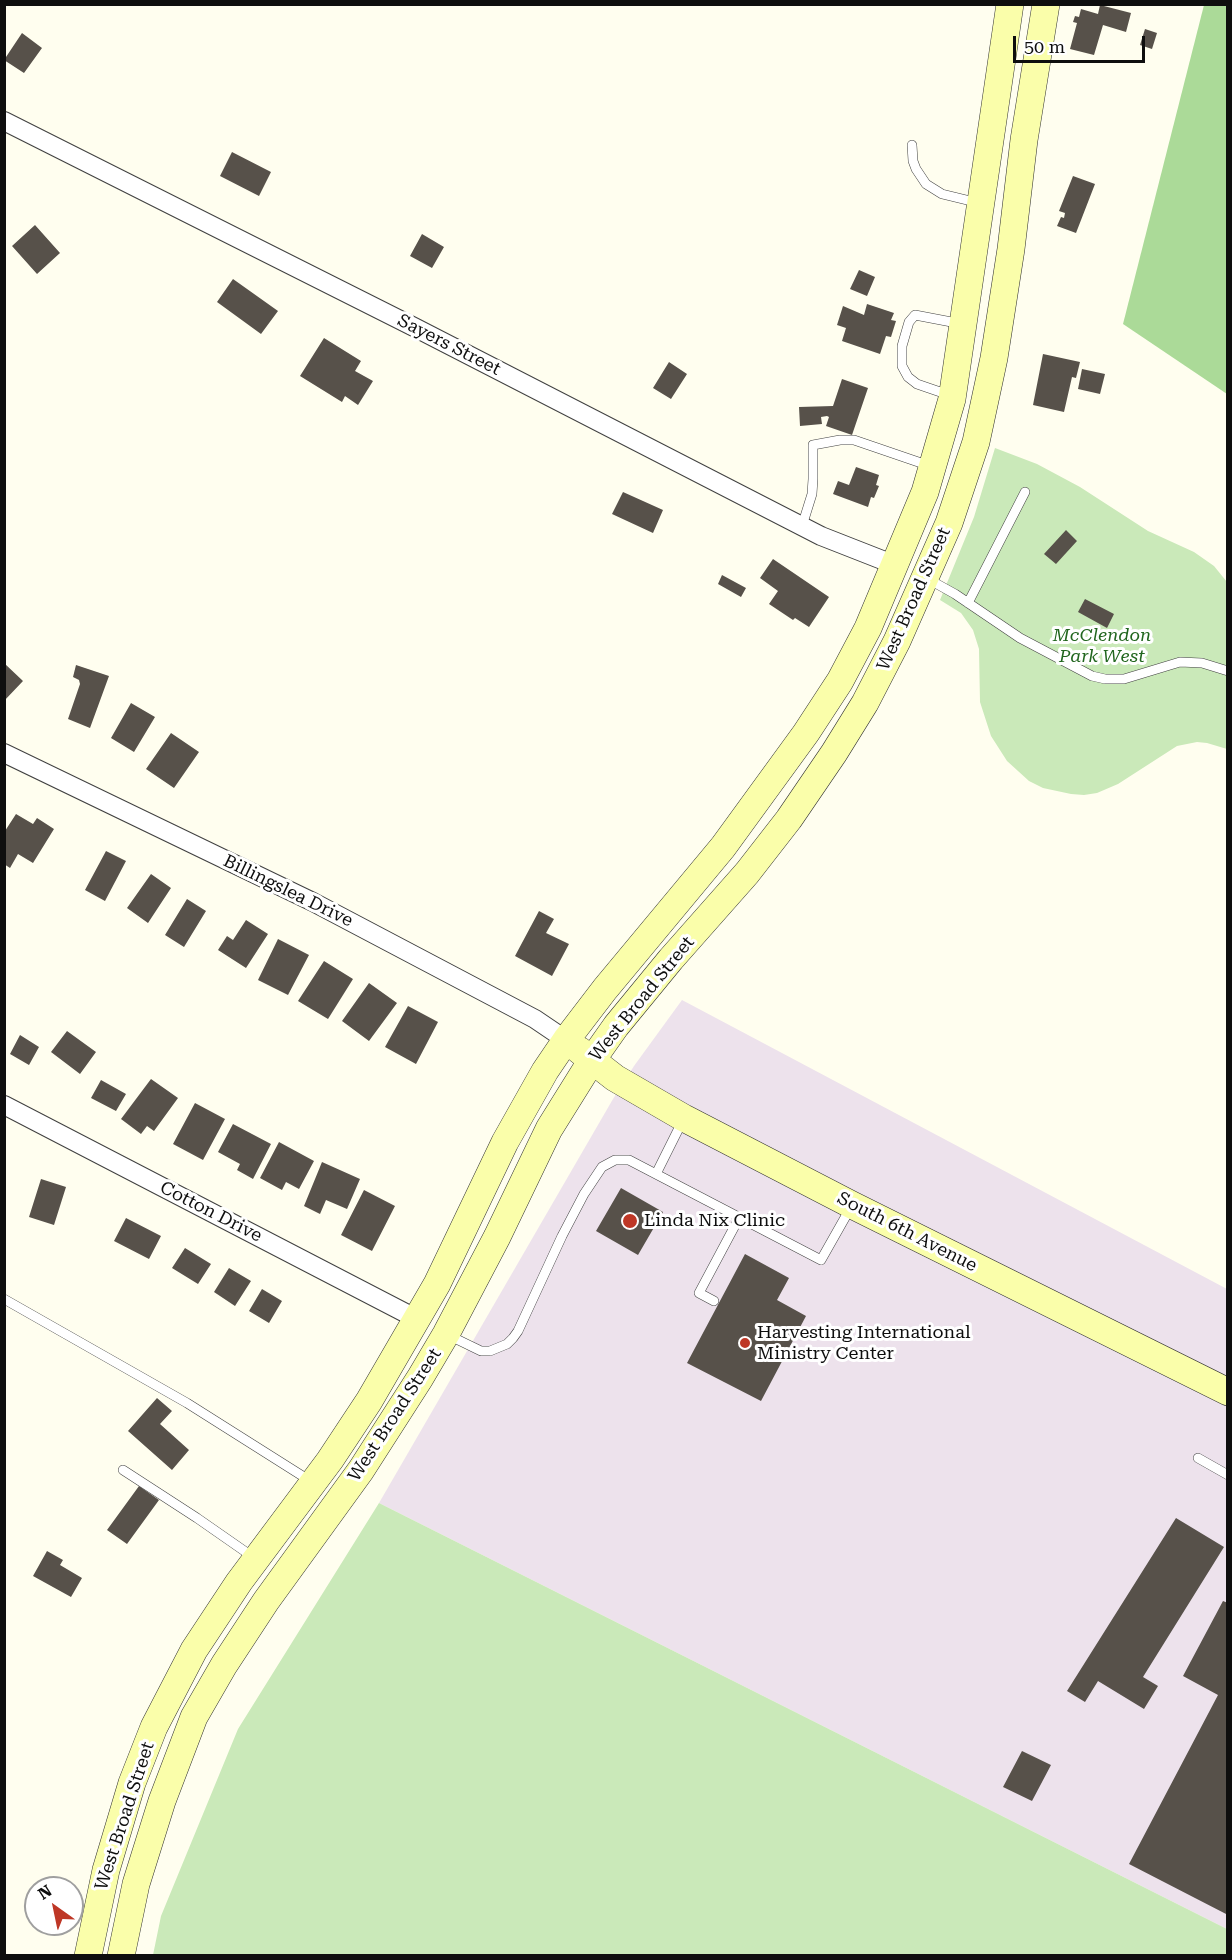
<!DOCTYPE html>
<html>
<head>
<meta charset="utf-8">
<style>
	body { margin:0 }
	#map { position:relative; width:1232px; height:1960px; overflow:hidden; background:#fffeef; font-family:"Roboto Serif",serif }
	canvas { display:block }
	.frame { position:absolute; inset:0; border:6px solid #0e0e0e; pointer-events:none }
	.north { position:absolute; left:24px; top:1876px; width:60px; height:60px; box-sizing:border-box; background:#fff; border:2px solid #9f9f9f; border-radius:50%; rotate:327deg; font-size:16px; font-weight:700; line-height:24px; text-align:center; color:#0e0e0e }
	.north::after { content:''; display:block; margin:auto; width:21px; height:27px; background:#be3726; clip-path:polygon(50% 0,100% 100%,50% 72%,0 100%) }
	.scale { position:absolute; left:1013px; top:36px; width:132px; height:27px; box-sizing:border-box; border:3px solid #0e0e0e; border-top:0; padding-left:8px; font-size:18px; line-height:21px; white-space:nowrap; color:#0e0e0e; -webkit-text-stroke:4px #fff; paint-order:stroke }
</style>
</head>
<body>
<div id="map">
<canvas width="1232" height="1960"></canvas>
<div class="frame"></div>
<div class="north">N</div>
<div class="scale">50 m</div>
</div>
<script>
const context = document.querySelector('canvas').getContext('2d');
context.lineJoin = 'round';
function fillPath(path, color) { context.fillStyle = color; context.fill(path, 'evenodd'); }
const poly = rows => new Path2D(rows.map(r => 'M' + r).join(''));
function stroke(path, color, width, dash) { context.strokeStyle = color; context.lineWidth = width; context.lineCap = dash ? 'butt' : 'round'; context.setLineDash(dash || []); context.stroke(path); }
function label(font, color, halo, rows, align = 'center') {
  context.font = font + ' "Roboto Serif",serif'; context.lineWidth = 6; context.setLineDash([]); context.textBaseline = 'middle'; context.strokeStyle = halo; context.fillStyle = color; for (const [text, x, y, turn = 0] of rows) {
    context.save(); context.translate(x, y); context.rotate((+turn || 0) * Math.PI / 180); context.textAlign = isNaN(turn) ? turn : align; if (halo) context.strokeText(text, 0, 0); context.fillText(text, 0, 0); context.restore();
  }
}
fillPath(poly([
	[682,1000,1227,1289,1227,1929,379,1503,613,1099,634,1066]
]), '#ede2ec');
fillPath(poly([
	[995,448,1037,464,1080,487,1148,531,1194,552,1214,566,1227,582,1227,749,1207,743,1197,742,1177,746,1118,784,1097,793,1084,795,1071,794,1043,788,1029,781,1007,761,991,736,980,702,979,649,973,630,961,613,940,600,974,517],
	[379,1503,1227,1929,1227,1955,153,1955,161,1916,238,1729]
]), '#cae9b9');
fillPath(poly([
	[1204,5,1227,5,1227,394,1123,324]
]), '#abda98');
fillPath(poly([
	[1100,5,1131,13,1126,32,1103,25,1094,55,1070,49,1077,23,1073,22,1075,16,1079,17,1081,9,1098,14],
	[1145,29,1157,33,1152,49,1140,45],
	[22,33,42,48,24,73,4,60],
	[232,152,271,172,259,196,220,176],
	[1073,176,1095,184,1076,233,1057,226,1061,217,1064,218,1065,213,1059,211],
	[35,225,60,253,37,274,12,246],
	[422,234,444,247,432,268,410,256],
	[859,270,875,277,867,296,850,289],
	[233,279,278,311,261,334,217,302],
	[867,304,894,313,891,320,896,321,891,337,886,336,880,354,842,341,846,328,837,325,843,306,864,315],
	[324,338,361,361,355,371,373,381,358,405,345,396,342,402,300,376],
	[1043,354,1080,362,1076,378,1072,377,1064,412,1033,405],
	[669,362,687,374,671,399,653,388],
	[1082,369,1105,374,1100,394,1078,389],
	[842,379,868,388,852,435,826,426,829,417,827,416,821,417,822,424,800,426,799,407,833,406],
	[856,467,879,475,876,485,879,486,874,498,871,497,868,507,833,494,838,481,849,485],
	[623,492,663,510,653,533,612,514],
	[1066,530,1077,541,1056,564,1044,554],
	[773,559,829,597,809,627,795,618,793,620,769,604,778,591,760,578],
	[722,575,746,588,741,597,718,584],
	[1085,599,1114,614,1107,628,1078,612],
	[4,663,23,681,4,701],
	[76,665,109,676,90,728,68,719,80,684,79,680,73,677],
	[131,703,155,717,134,752,111,738],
	[171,733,199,752,174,788,146,769],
	[16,814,33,824,37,818,54,829,33,863,18,854,10,868,4,864,5,831],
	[106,851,126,861,105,901,85,890],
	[151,874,171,888,148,923,127,908],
	[187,899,206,911,184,947,165,935],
	[539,911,554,919,546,933,569,944,552,976,515,956],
	[246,920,268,934,246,968,218,950,227,936,233,940],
	[278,939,309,955,288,995,258,980],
	[324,961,353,979,328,1019,298,1001],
	[369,983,397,1003,369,1041,342,1021],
	[408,1006,438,1022,416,1064,385,1047],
	[67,1031,96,1052,80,1074,51,1052],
	[20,1035,39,1047,29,1065,10,1054],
	[151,1079,178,1098,154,1131,147,1126,141,1134,121,1119],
	[101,1080,126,1094,116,1111,91,1098],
	[195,1103,225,1119,203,1160,173,1144],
	[233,1124,271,1144,253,1179,237,1170,240,1164,218,1152],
	[279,1142,314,1161,299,1189,286,1182,282,1190,260,1178],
	[322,1162,360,1179,347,1209,326,1200,320,1214,304,1206],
	[41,1179,66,1187,54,1225,29,1217],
	[621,1188,663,1212,638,1255,596,1231],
	[364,1190,395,1206,372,1251,341,1235],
	[126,1218,161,1236,149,1259,114,1241],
	[185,1248,211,1264,198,1284,172,1268],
	[745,1254,789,1278,777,1300,806,1316,761,1401,687,1363],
	[229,1268,251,1281,235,1306,214,1292],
	[262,1289,282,1301,269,1323,249,1311],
	[157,1398,172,1411,160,1424,189,1450,172,1470,128,1431],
	[139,1486,159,1500,127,1544,107,1530],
	[1176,1518,1224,1547,1143,1677,1158,1686,1144,1709,1098,1681,1085,1702,1067,1691],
	[47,1551,63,1560,60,1565,82,1578,71,1597,33,1576],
	[1223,1601,1228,1603,1228,1915,1129,1864,1218,1695,1183,1676],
	[1022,1751,1051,1765,1032,1801,1003,1787]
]), '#57514a');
const lane = poly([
	[912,145,913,161,916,169,926,184,942,194,979,203],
	[949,395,917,384,908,377,902,366,902,346,909,322,915,315,962,324],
	[802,526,812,494,813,479,813,445,840,440,854,440,930,466],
	[928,579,955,594,1020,638,1092,676,1105,679,1124,679,1180,662,1202,663,1228,671],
	[968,603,1025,492],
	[656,1174,683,1120],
	[4,1299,187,1403,312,1482],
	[714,1301,699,1293,739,1218],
	[448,1335,481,1351,490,1351,507,1344,513,1338,518,1331,562,1236,584,1194,602,1167,615,1160,629,1160,821,1260,851,1207],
	[1198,1458,1228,1475],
	[123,1470,197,1518,253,1557]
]);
const street = poly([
	[4,121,414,327,821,536,895,565],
	[4,753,313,902,535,1019,566,1040],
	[4,1105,417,1319]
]);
const secondary = poly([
	[579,1050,615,1078,684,1118,852,1205,1228,1392],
	[88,1956,106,1870,132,1783,154,1727,194,1650,239,1582,330,1460,369,1401,437,1284,505,1142,545,1071,566,1040,605,989,723,847,806,733,840,681,868,628,925,492,952,399,1010,4],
	[121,1956,136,1884,162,1801,194,1717,224,1665,266,1601,361,1470,420,1378,446,1334,497,1237,549,1129,592,1060,616,1026,671,959,747,873,789,819,834,753,865,703,897,641,949,523,976,442,994,358,1011,249,1024,140,1046,4]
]);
stroke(lane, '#414141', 10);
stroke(street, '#414141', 20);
stroke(secondary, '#303030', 28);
stroke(lane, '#fff', 9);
stroke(street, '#fff', 18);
stroke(secondary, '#fafeaa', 27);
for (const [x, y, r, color] of [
	[630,1221,8,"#be3726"],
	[745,1343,6,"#be3726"]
]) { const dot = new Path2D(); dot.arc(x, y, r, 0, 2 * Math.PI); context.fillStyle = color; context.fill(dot); stroke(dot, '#fff', 2); }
label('18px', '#0e0e0e', '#fff', [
	["Sayers Street",449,345,27],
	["West Broad Street",914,599,-66],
	["Billingslea Drive",288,891,26],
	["West Broad Street",642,999,-51],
	["Cotton Drive",211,1212,27],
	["South 6th Avenue",907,1232,27],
	["West Broad Street",395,1415,-57],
	["West Broad Street",125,1816,-72]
]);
label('italic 18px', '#21661e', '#fff', [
	["McClendon",1102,636],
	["Park West",1102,657]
]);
label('18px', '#0e0e0e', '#fff', [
	["Linda Nix Clinic",644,1221],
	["Harvesting International",757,1333],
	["Ministry Center",757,1354]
], 'left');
</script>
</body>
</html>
